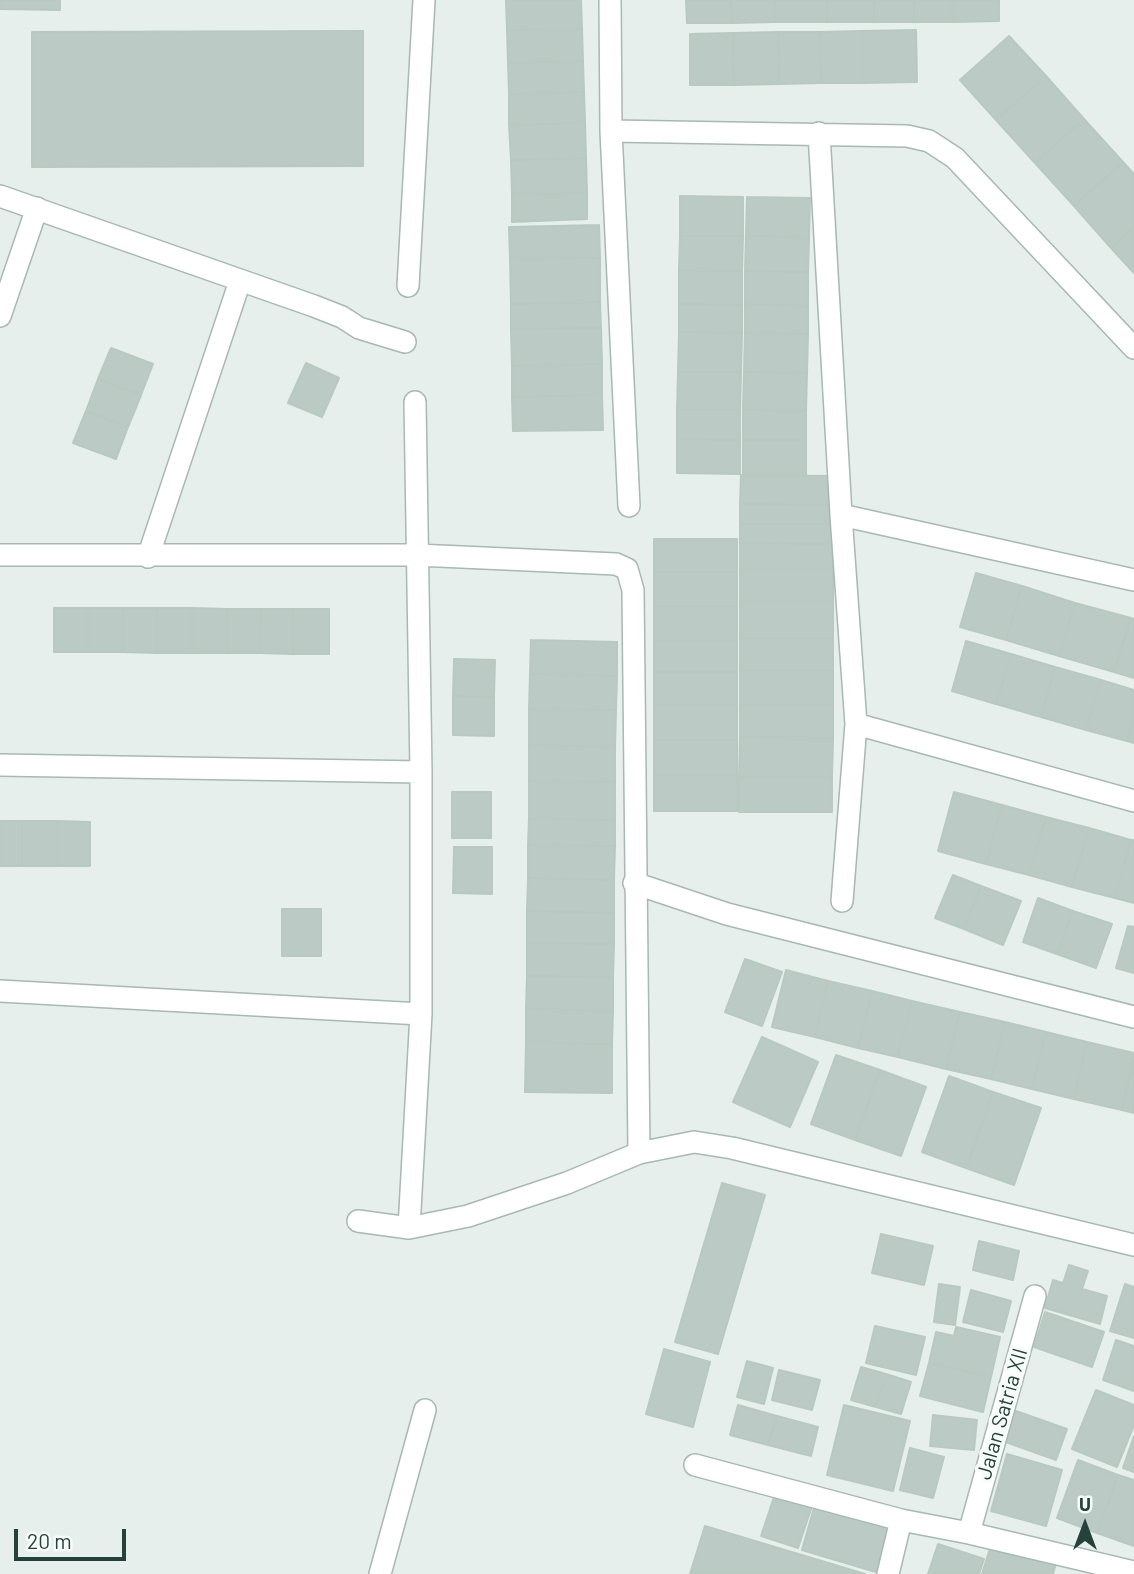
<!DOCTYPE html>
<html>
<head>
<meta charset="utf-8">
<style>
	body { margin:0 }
	#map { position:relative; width:1134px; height:1574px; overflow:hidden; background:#e6efeb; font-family:Barlow,sans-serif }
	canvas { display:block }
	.north { position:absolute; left:1050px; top:1490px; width:70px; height:70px; -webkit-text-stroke:5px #f7fbf9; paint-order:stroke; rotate:0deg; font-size:19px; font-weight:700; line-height:28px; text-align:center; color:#24423a }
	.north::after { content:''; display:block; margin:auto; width:24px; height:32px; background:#24423a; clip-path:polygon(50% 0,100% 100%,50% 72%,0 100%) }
	.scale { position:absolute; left:14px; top:1529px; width:112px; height:32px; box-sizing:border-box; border:4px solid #24423a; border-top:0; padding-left:9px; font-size:21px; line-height:24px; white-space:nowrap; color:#24423a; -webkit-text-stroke:5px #f7fbf9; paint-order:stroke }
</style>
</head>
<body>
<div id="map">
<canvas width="1134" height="1574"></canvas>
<div class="north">U</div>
<div class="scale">20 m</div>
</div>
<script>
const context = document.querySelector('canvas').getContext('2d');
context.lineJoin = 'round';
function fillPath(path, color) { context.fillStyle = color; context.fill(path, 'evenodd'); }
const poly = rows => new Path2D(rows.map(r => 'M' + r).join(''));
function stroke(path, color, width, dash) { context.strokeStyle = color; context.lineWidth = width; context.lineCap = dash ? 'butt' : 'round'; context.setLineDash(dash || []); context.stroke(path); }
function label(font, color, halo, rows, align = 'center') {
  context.font = font + ' Barlow,sans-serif'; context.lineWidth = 7; context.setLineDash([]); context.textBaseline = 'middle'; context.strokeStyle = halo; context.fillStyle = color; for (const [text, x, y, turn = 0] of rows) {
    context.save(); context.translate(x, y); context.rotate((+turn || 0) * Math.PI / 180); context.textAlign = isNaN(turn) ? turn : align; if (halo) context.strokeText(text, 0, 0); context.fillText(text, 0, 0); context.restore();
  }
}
const building = poly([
	[0,0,60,0,60,10,0,9,0,0],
	[506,0,581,0,582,29,507,30,506,0],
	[686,0,731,0,732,23,687,23,686,0],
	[731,0,775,0,775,22,732,23,731,0],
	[775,0,827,0,827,22,775,22,775,0],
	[827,0,874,0,874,22,827,22,827,0],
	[874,0,914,0,914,22,874,22,874,0],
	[914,0,952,0,953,22,914,22,914,0],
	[952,0,999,0,999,21,953,22,952,0],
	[582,29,583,61,508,63,507,30,582,29],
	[916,30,917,82,863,83,863,31,916,30],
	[363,31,363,166,32,167,32,32,363,31],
	[863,31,863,83,821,83,820,32,863,31],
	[778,32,779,84,734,85,733,33,778,32],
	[778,32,820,32,821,83,779,84,778,32],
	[733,33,734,85,690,85,690,34,733,33],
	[1009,36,1046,76,996,120,960,80,1009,36],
	[583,61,584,92,509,94,508,63,583,61],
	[1046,76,1084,119,1035,163,996,120,1046,76],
	[584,92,585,123,509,125,509,94,584,92],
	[1084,119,1123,162,1074,206,1035,163,1084,119],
	[585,123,586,158,511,160,509,125,585,123],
	[586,158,587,193,512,195,511,160,586,158],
	[1123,162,1134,174,1134,227,1111,248,1074,206,1123,162],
	[587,193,587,219,512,222,512,195,587,193],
	[680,196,743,197,743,236,680,236,680,196],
	[747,197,810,198,809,237,746,236,747,197],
	[599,225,600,258,510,259,509,227,599,225],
	[1134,227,1134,273,1111,248,1134,227],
	[680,236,743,236,742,271,679,270,680,236],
	[746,236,809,237,808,272,745,271,746,236],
	[600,258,600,302,511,304,510,259,600,258],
	[679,270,742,271,742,305,679,304,679,270],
	[745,271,808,272,808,306,745,304,745,271],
	[600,302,601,328,511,329,511,304,600,302],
	[679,304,742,305,742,333,679,332,679,304],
	[745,304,808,306,808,334,745,333,745,304],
	[601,328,602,364,512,366,511,329,601,328],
	[679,332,742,333,741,372,678,372,679,332],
	[745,333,808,334,807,373,744,372,745,333],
	[111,348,153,364,141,395,98,379,111,348],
	[306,363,339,378,322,417,288,403,306,363],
	[602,364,602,395,512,397,512,366,602,364],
	[678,372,741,372,740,410,677,410,678,372],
	[744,372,807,373,806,411,743,410,744,372],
	[98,379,141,395,128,427,86,411,98,379],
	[602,395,603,430,513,431,512,397,602,395],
	[677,410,740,410,740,440,677,439,677,410],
	[743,410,806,411,806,440,743,440,743,410],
	[86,411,128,427,116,459,73,443,86,411],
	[677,439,740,440,740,474,677,473,677,439],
	[743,440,806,440,806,475,743,474,743,440],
	[741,475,833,476,833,505,740,504,741,475],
	[740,504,833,505,833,524,740,524,740,504],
	[740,524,833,524,833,544,740,543,740,524],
	[654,539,737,539,737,572,654,572,654,539],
	[740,543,833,544,833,571,740,571,740,543],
	[740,571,833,571,833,603,740,603,740,571],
	[654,572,737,572,737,606,654,606,654,572],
	[976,573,1022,586,1006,640,960,627,976,573],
	[1022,586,1075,603,1059,656,1006,640,1022,586],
	[740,603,833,603,833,638,740,638,740,603],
	[1075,603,1131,618,1114,672,1059,656,1075,603],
	[654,606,737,606,737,641,654,641,654,606],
	[54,608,88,608,88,652,54,652,54,608],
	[88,608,123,608,123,652,88,652,88,608],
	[123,608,157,608,157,653,123,652,123,608],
	[157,608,192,608,192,653,157,653,157,608],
	[192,608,227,609,227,653,192,653,192,608],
	[227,609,261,609,260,653,227,653,227,609],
	[261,609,293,609,293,654,260,653,261,609],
	[293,609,329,609,329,654,293,654,293,609],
	[1131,618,1134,619,1134,678,1114,672,1131,618],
	[740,638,833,638,833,670,740,670,740,638],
	[531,640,617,642,617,676,530,674,531,640],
	[654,641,737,641,737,672,654,672,654,641],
	[966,641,1011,654,996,704,952,691,966,641],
	[1011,654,1055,667,1041,717,996,704,1011,654],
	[454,659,495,660,494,697,453,696,454,659],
	[1055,667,1101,680,1086,730,1041,717,1055,667],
	[740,670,833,670,833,705,740,705,740,670],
	[654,672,737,672,737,705,654,705,654,672],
	[530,674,617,676,616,710,529,709,530,674],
	[1101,680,1134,690,1134,716,1127,741,1086,730,1101,680],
	[453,696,494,697,494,736,453,735,453,696],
	[654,705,737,705,737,740,654,740,654,705],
	[740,705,833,705,833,738,740,737,740,705],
	[529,709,616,710,615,747,529,745,529,709],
	[1134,716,1134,743,1127,741,1134,716],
	[740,737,833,738,832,777,739,777,740,737],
	[654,740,737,740,737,775,654,775,654,740],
	[529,745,615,747,615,782,529,781,529,745],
	[654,775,737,775,737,811,654,811,654,775],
	[739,777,832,777,832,812,739,812,739,777],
	[529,781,615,782,615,820,529,819,529,781],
	[452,792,491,792,491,838,452,838,452,792],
	[954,792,1002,805,986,864,938,851,954,792],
	[1002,805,1046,817,1029,875,986,864,1002,805],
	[1046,817,1089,828,1072,887,1029,875,1046,817],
	[529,819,615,820,615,846,528,845,529,819],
	[0,821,22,821,22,866,0,866,0,821],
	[22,821,57,821,57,866,22,866,22,821],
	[57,821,90,822,90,866,57,866,57,821],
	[1089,828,1131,840,1115,898,1072,887,1089,828],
	[1131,840,1134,840,1134,903,1115,898,1131,840],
	[528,845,615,846,614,880,528,878,528,845],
	[454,847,492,847,492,894,453,893,454,847],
	[953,875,981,886,964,929,935,918,953,875],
	[528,878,614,880,614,913,527,911,528,878],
	[981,886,1021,901,1003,945,964,929,981,886],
	[1038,898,1073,911,1057,954,1023,942,1038,898],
	[282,909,321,909,321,956,282,956,282,909],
	[527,911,614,913,614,944,527,943,527,911],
	[1073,911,1112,924,1096,968,1057,954,1073,911],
	[1128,926,1134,927,1134,973,1116,968,1128,926],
	[527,943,614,944,613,977,527,976,527,943],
	[745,959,782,972,762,1026,725,1012,745,959],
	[786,970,828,981,815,1037,772,1027,786,970],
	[527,976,613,977,613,1011,526,1009,527,976],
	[828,981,872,991,858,1048,815,1037,828,981],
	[872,991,912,1001,898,1057,858,1048,872,991],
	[912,1001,960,1012,946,1069,898,1057,912,1001],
	[526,1009,613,1011,612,1044,526,1043,526,1009],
	[960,1012,1005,1022,991,1079,946,1069,960,1012],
	[1005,1022,1046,1032,1032,1089,991,1079,1005,1022],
	[1046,1032,1087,1042,1074,1099,1032,1089,1046,1032],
	[762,1037,818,1062,790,1127,733,1102,762,1037],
	[1087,1042,1134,1053,1122,1110,1074,1099,1087,1042],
	[526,1043,612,1044,612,1093,525,1092,526,1043],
	[836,1055,880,1070,855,1140,811,1124,836,1055],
	[1134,1060,1134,1113,1122,1110,1134,1060],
	[880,1070,926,1087,901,1156,855,1140,880,1070],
	[949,1076,993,1092,966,1168,922,1152,949,1076],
	[993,1092,1041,1108,1014,1185,966,1168,993,1092],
	[722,1183,765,1195,718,1354,675,1342,722,1183],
	[881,1234,933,1246,924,1285,872,1273,881,1234],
	[979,1241,1019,1251,1013,1280,973,1270,979,1241],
	[1069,1265,1088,1271,1082,1289,1107,1296,1100,1324,1045,1308,1053,1280,1063,1283,1069,1265],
	[939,1284,960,1287,955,1325,934,1322,939,1284],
	[1125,1284,1134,1287,1134,1338,1110,1331,1125,1284],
	[971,1290,1011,1301,1003,1332,963,1322,971,1290],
	[1045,1312,1104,1332,1092,1367,1034,1347,1045,1312],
	[875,1326,925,1337,916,1375,866,1363,875,1326],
	[956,1327,1000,1337,991,1377,929,1363,936,1332,954,1336,956,1327],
	[1116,1340,1134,1346,1134,1391,1103,1380,1116,1340],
	[664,1349,710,1362,693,1427,646,1414,664,1349],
	[747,1361,773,1368,764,1404,737,1397,747,1361],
	[929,1363,991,1377,983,1412,920,1396,929,1363],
	[861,1367,886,1374,876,1407,851,1400,861,1367],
	[779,1370,820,1380,812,1410,772,1400,779,1370],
	[886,1374,911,1382,901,1414,876,1407,886,1374],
	[1096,1390,1134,1405,1134,1425,1117,1467,1072,1449,1096,1390],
	[738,1405,777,1416,768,1445,730,1435,738,1405],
	[844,1405,910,1421,893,1491,827,1475,844,1405],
	[1013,1410,1067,1429,1056,1460,1003,1441,1013,1410],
	[933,1415,977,1420,974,1450,930,1446,933,1415],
	[777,1416,818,1427,811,1456,768,1445,777,1416],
	[1134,1436,1134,1472,1123,1468,1134,1436],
	[910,1448,944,1457,933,1498,900,1490,910,1448],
	[1007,1454,1062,1470,1046,1526,991,1511,1007,1454],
	[1078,1460,1118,1475,1097,1533,1057,1518,1078,1460],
	[1118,1475,1134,1480,1134,1546,1097,1533,1118,1475],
	[777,1488,814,1500,798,1548,761,1536,777,1488],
	[816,1501,894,1524,879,1573,802,1550,816,1501],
	[705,1526,865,1574,690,1574,705,1526],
	[992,1542,1056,1563,1053,1574,982,1574,992,1542],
	[938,1544,984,1559,979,1574,928,1574,938,1544]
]);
fillPath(building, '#bbcac4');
stroke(building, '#b8c9c2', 2);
const minor = poly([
	[610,0,611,131,629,506],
	[611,131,907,136,929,141,955,158,1134,348],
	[819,133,841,515,856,724,842,901],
	[0,196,314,306,342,317,359,328,405,342],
	[408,286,424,0],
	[0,316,37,208],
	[841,515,1134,580],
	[0,555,417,555,616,564,627,569,633,590,639,1153],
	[148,557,240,281],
	[856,724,1134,801],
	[0,765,421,772],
	[634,883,727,914,1134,1017],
	[0,991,421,1014],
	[358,1221,409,1228,468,1216,567,1183,639,1153,694,1142,732,1148,1134,1245],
	[409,1228,421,1014,421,772,415,402],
	[695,1465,901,1520,969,1533,1134,1572],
	[969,1533,1035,1296],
	[380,1574,425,1410],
	[888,1574,901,1520]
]);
stroke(minor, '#a8b8b2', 24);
stroke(minor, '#fff', 21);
label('21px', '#24423a', '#f7fbf9', [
	["Jalan Satria XII",1002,1414,-74]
]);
</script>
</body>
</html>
